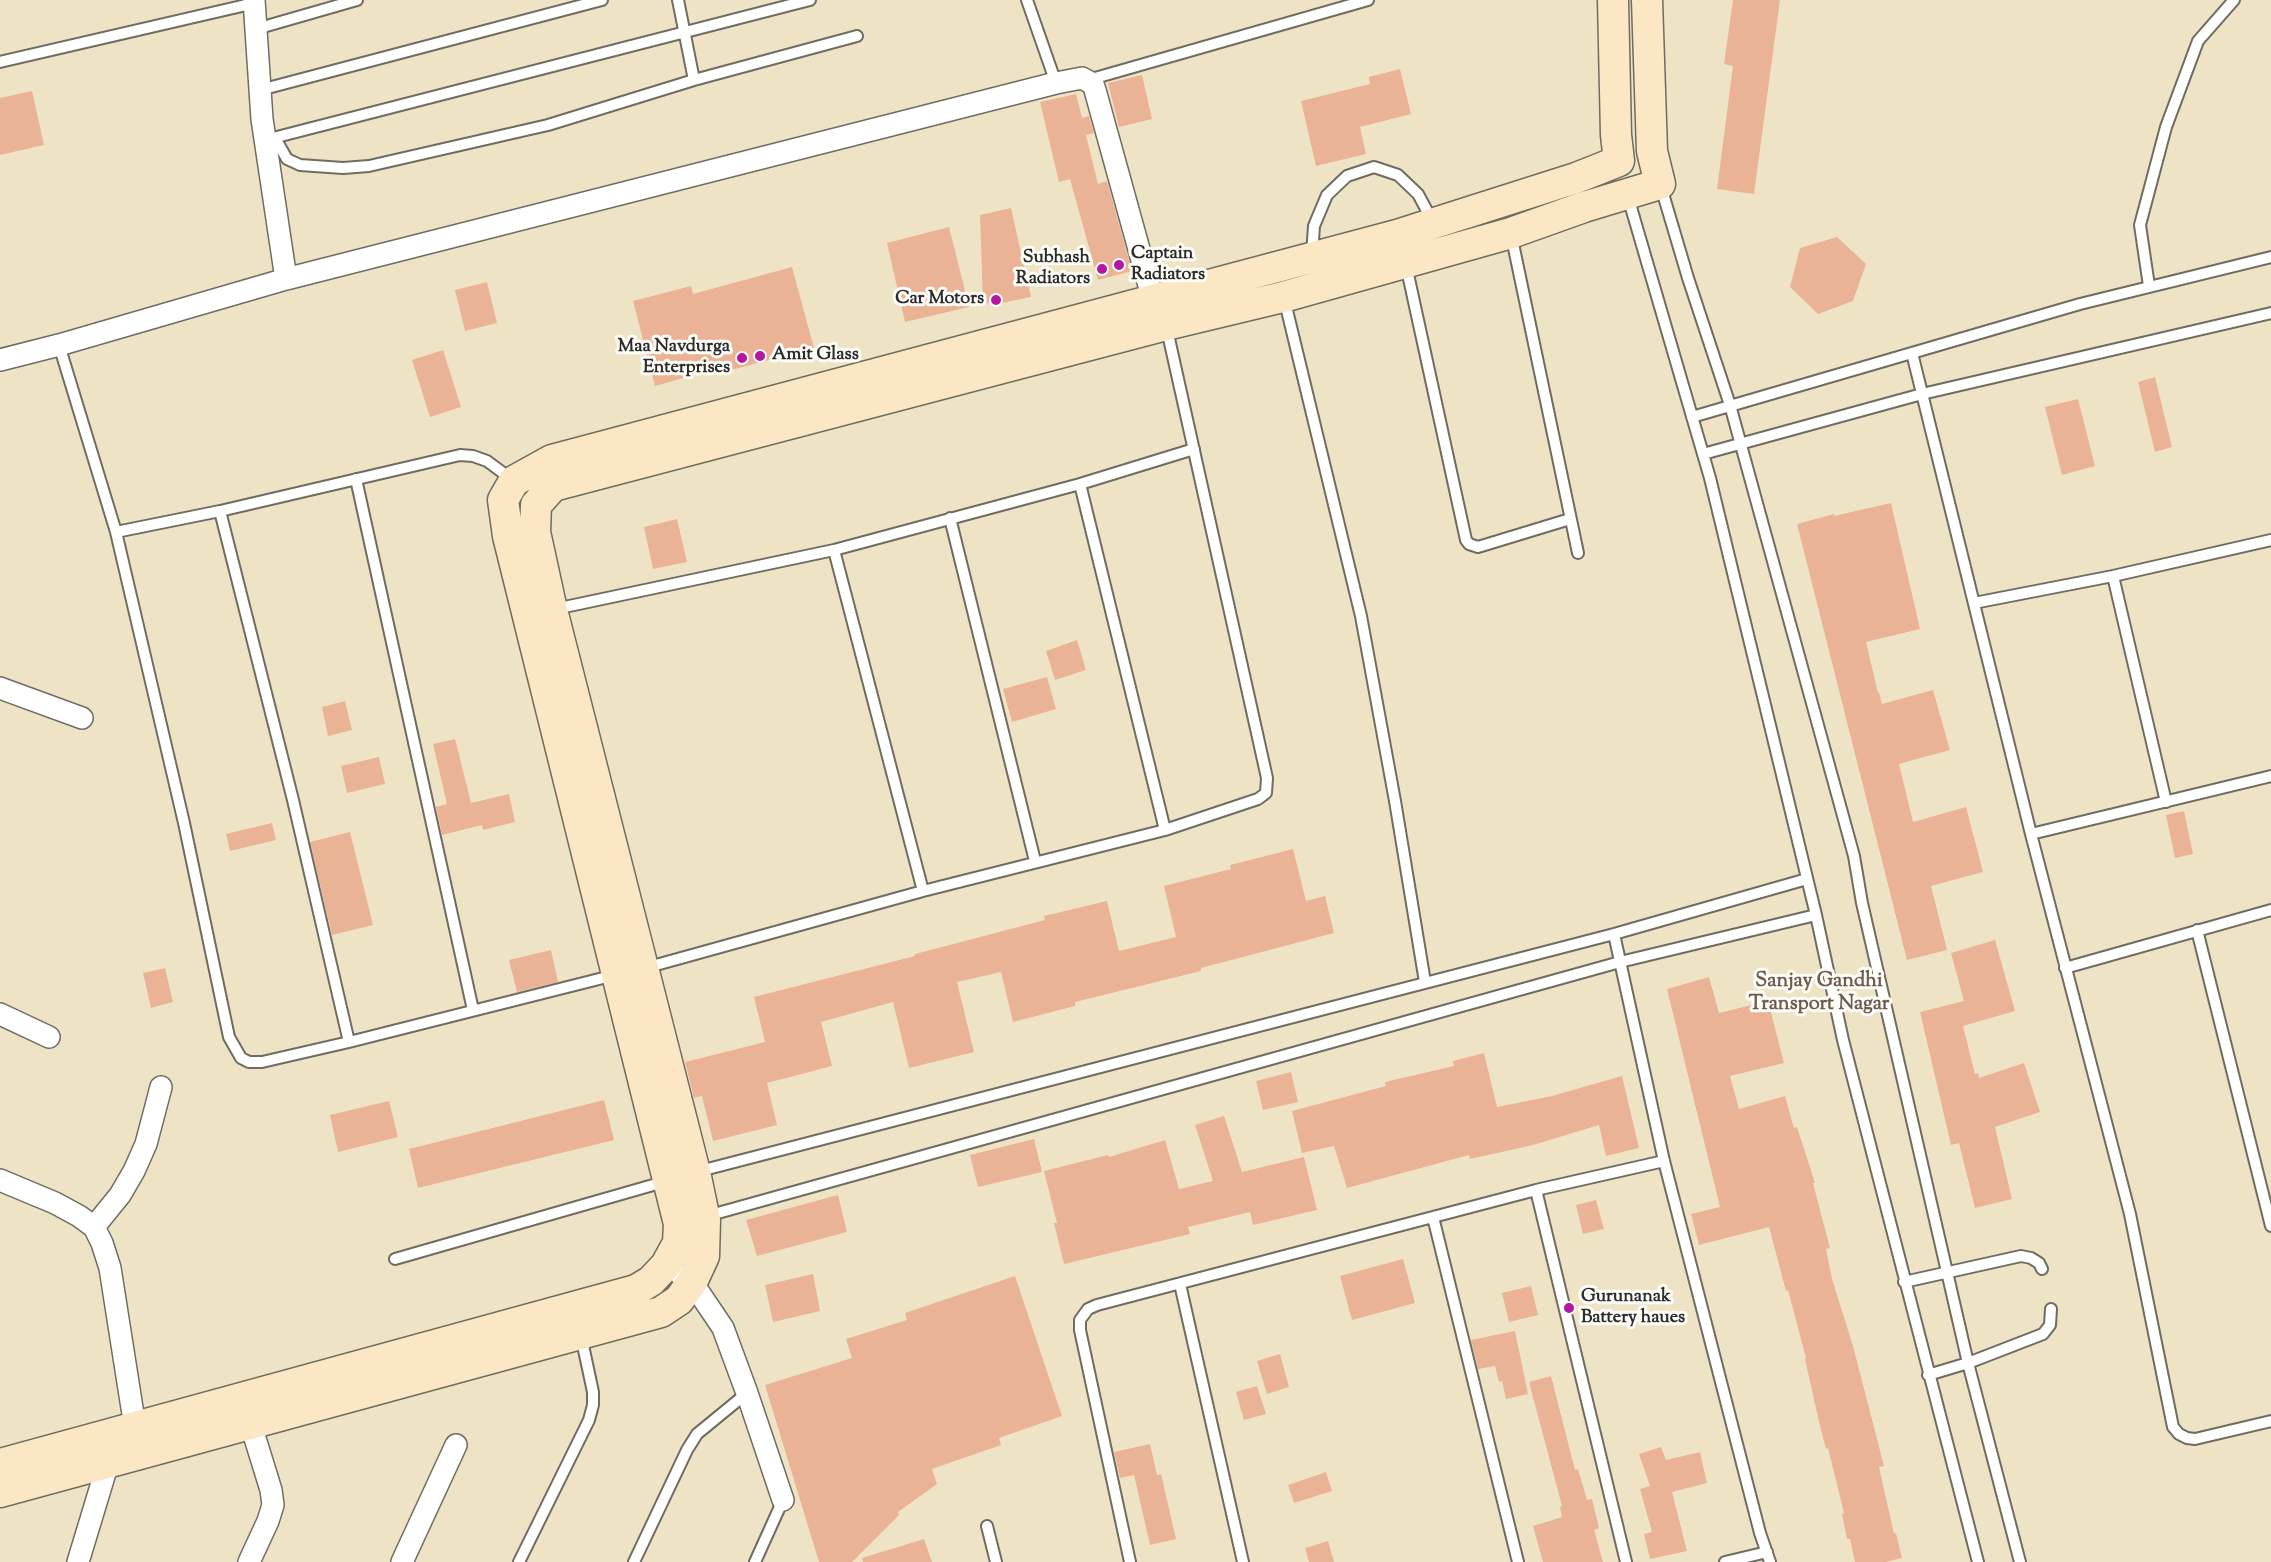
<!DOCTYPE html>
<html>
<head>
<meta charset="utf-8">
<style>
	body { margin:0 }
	canvas { display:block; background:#eee4c5 }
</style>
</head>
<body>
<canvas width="2271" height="1562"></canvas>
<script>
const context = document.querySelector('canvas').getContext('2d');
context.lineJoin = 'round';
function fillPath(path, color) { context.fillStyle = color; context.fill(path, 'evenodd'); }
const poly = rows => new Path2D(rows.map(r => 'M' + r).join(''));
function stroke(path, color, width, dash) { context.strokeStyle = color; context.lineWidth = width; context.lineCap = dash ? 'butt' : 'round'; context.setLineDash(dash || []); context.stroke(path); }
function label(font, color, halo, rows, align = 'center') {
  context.font = font + ' "Sorts Mill Goudy",serif'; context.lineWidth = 6; context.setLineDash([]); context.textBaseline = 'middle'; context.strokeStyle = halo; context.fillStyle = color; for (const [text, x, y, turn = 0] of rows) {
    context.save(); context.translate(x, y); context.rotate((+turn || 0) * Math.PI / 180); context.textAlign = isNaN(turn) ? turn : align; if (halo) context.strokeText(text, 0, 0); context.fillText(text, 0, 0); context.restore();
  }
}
fillPath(poly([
	[1733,0,1780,0,1754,194,1717,189,1733,66,1724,64],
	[1400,69,1411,114,1360,127,1366,154,1316,166,1301,101,1370,84,1369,77],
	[1142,75,1152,119,1119,127,1108,83],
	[32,91,44,145,0,155,0,98],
	[1076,94,1082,118,1089,116,1094,133,1086,135,1098,184,1107,181,1132,271,1098,280,1070,179,1059,182,1040,102],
	[1011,208,1031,297,1002,303,1001,300,983,304,980,215],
	[949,227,969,307,905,322,887,243],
	[1837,237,1866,264,1853,301,1818,314,1790,287,1800,248],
	[792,267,814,348,720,373,719,368,655,386,633,301,691,286,693,294],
	[487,282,497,323,465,331,455,290],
	[443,350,461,407,430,417,412,360],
	[2155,377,2172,447,2155,452,2138,382],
	[2078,399,2095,466,2062,475,2045,407],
	[1891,503,1920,629,1866,642,1878,693,1879,692,1882,704,1933,690,1950,750,1899,764,1913,822,1966,807,1983,872,1931,886,1947,950,1907,960,1797,524,1834,514,1834,516],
	[677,519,687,562,653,569,644,527],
	[1077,640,1086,670,1055,680,1046,651],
	[1047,677,1056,709,1012,722,1003,689],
	[345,701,352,730,328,736,322,707],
	[455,739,471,803,509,794,515,822,483,830,482,825,442,835,436,807,447,804,433,744],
	[379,757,385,784,347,793,341,766],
	[2184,811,2193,854,2175,858,2166,815],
	[272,823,276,840,230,851,226,834],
	[350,832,373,925,332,935,310,842],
	[1293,849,1306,901,1325,896,1334,933,1201,968,1201,971,1075,1002,1075,1006,1013,1022,1001,972,957,982,974,1052,909,1068,893,1002,821,1022,832,1066,767,1083,777,1125,713,1141,702,1096,694,1098,685,1062,765,1042,754,997,915,956,915,954,1045,920,1044,916,1107,901,1119,951,1176,937,1164,886,1231,869,1230,865],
	[1995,940,2015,1011,1963,1026,1975,1074,1978,1073,1979,1078,2024,1063,2040,1112,1995,1127,2012,1199,1975,1208,1959,1143,1951,1145,1920,1012,1964,1001,1951,953],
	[551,950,558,982,517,992,509,960],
	[165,968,173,1002,151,1008,143,973],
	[1709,977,1719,1013,1768,1001,1784,1063,1730,1076,1739,1109,1785,1096,1794,1128,1797,1127,1815,1183,1813,1183,1830,1248,1826,1249,1832,1279,1853,1346,1884,1466,1879,1467,1894,1534,1896,1533,1902,1558,1885,1562,1855,1562,1850,1539,1847,1539,1842,1514,1844,1513,1828,1448,1826,1449,1819,1422,1805,1359,1806,1358,1788,1290,1786,1291,1769,1227,1699,1245,1691,1214,1720,1207,1667,989],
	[1484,1053,1497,1107,1552,1096,1622,1076,1639,1148,1606,1156,1599,1125,1533,1145,1470,1159,1469,1155,1347,1188,1334,1146,1302,1153,1292,1111,1386,1086,1385,1082,1454,1066,1453,1061],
	[1291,1072,1298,1102,1263,1110,1256,1081],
	[604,1100,614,1140,418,1188,409,1149],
	[389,1101,398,1137,338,1152,330,1115],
	[1224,1116,1242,1172,1304,1157,1317,1210,1253,1225,1250,1212,1188,1227,1190,1234,1064,1264,1054,1223,1057,1223,1044,1171,1108,1155,1109,1157,1165,1140,1179,1189,1213,1181,1195,1125],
	[1034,1139,1042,1172,978,1187,970,1155],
	[838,1195,847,1232,757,1256,746,1220],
	[1596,1200,1604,1229,1583,1234,1576,1205],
	[1403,1259,1415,1303,1352,1320,1340,1276],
	[813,1274,820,1311,773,1322,765,1285],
	[1015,1276,1062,1416,999,1438,1001,1445,932,1469,937,1484,898,1512,899,1515,852,1562,819,1562,765,1385,852,1358,846,1339,907,1320,905,1313],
	[1531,1286,1538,1315,1509,1322,1502,1293],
	[1515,1331,1528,1394,1506,1399,1502,1381,1499,1382,1495,1366,1478,1369,1471,1340],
	[1280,1354,1289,1387,1267,1394,1257,1361],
	[1551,1376,1575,1470,1578,1469,1587,1500,1592,1499,1599,1528,1594,1530,1603,1562,1543,1562,1533,1526,1562,1517,1560,1507,1562,1506,1529,1382],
	[1257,1386,1266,1414,1244,1420,1236,1392],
	[1150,1444,1157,1475,1161,1474,1176,1539,1150,1545,1134,1475,1120,1478,1114,1452],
	[1661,1447,1666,1460,1700,1452,1707,1483,1672,1492,1687,1551,1650,1559,1644,1534,1652,1532,1640,1489,1650,1486,1639,1454],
	[1326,1472,1332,1491,1294,1503,1288,1485],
	[924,1539,932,1562,863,1562,862,1558],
	[1328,1541,1334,1562,1309,1562,1305,1548]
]), '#ebb395');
const service = poly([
	[678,0,694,80],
	[1027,0,1056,83],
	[256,29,357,0],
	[0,62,255,3],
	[1088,80,1368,0],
	[260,90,602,0],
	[275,138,287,159,300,165,343,168,369,166,548,125,694,80,857,36],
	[269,139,810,0],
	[1661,187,1688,278,1730,405,1854,856,1862,903,1968,1363,2020,1562],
	[1628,197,1710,478,1816,915,1843,1040,1978,1562],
	[1511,234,1578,553],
	[1312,255,1314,226,1327,195,1347,176,1374,167,1398,175,1418,194,1433,222],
	[1406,265,1466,540,1469,544,1478,547,1570,519],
	[2149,286,2140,225,2166,127,2198,41,2234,0],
	[1284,298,1361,616,1395,801,1425,982],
	[59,345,116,532,184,823,229,1037,241,1058,249,1062,262,1062,349,1042,615,975],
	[1912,353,2031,834,2130,1214,2173,1427,2179,1434,2187,1438,2195,1439,2271,1421],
	[1692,417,2080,304,2271,257],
	[1703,454,1922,394,2271,313],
	[356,479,473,1010],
	[1080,484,1165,830],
	[220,511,293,800,349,1042],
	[950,518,1035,861],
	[116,532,220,511,460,455,473,456,487,461,514,481],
	[834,550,923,891],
	[2113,576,2166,802],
	[1974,603,2113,576,2271,540],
	[555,609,834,550,1080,484,1194,449],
	[2031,834,2271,776],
	[2197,930,2271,1226],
	[1614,934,1664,1161,1760,1533,1770,1562],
	[645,968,923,891,1165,830,1258,799,1266,793,1267,778,1166,325],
	[2065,968,2271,910],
	[696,1172,1614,934,1807,879],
	[1536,1190,1626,1562],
	[707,1216,1620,962,1816,915],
	[1433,1217,1518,1562],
	[395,1259,667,1181],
	[1904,1282,2021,1256,2031,1258,2039,1263,2042,1269],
	[1180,1284,1243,1562],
	[1928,1375,1968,1363,2043,1334,2050,1325,2051,1309],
	[987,1526,996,1562],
	[519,1562,589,1420,593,1405,593,1392,581,1336],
	[634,1562,687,1450,697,1434,747,1393],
	[755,1562,783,1500],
	[1130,1562,1080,1330,1080,1320,1088,1309,1097,1305,1536,1190,1664,1161],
	[1725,1562,1767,1552]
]);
const minor = poly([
	[254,0,262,119,286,279],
	[0,360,59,345,286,279,1056,83,1082,78,1093,84,1095,90,1153,300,1158,311],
	[0,688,82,718],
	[0,1014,49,1037],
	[0,1180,55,1203,79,1216,94,1227,102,1243,110,1268,135,1427],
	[94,1227,120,1195,134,1171,146,1144,161,1087],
	[681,1275,692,1282,723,1328,747,1393,783,1500],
	[78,1562,108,1463,106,1453],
	[249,1562,268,1521,273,1505,271,1490,250,1422],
	[402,1562,456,1445]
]);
const secondary = poly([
	[0,1464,636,1290,651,1281,666,1265,678,1243,679,1224,508,536,503,500,514,481,552,460,1397,235,1576,178,1619,161,1616,135,1613,0],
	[0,1492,661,1312,679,1300,692,1282,704,1256,705,1220,695,1172,552,610,535,532,536,505,553,486,1166,325,1283,297,1511,233,1584,207,1660,184,1652,151,1647,0]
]);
stroke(service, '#6f6c61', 14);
stroke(minor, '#6f6c61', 24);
stroke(secondary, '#6f6c61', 33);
stroke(service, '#fff', 10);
stroke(minor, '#fff', 21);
stroke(secondary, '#fbe7c3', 30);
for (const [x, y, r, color] of [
	[1119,265,6,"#b5179e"],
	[1102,269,6,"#b5179e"],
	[996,300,6,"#b5179e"],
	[760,356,6,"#b5179e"],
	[742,358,6,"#b5179e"],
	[1569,1308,6,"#b5179e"]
]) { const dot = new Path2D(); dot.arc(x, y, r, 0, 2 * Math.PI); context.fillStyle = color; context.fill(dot); stroke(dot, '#fdfcf7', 2); }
label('bold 18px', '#2b2b2b', '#fdfcf7', [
	["Captain",1131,255],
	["Radiators",1131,276],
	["Subhash",1090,259,"right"],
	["Radiators",1090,280,"right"],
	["Car Motors",984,300,"right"],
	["Maa Navdurga",730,348,"right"],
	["Enterprises",730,369,"right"],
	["Amit Glass",772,356],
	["Gurunanak",1581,1298],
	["Battery haues",1581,1319]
], 'left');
label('bold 20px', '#6e5b50', '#fdfcf7', [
	["Sanjay Gandhi",1819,983],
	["Transport Nagar",1819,1006]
]);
</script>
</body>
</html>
